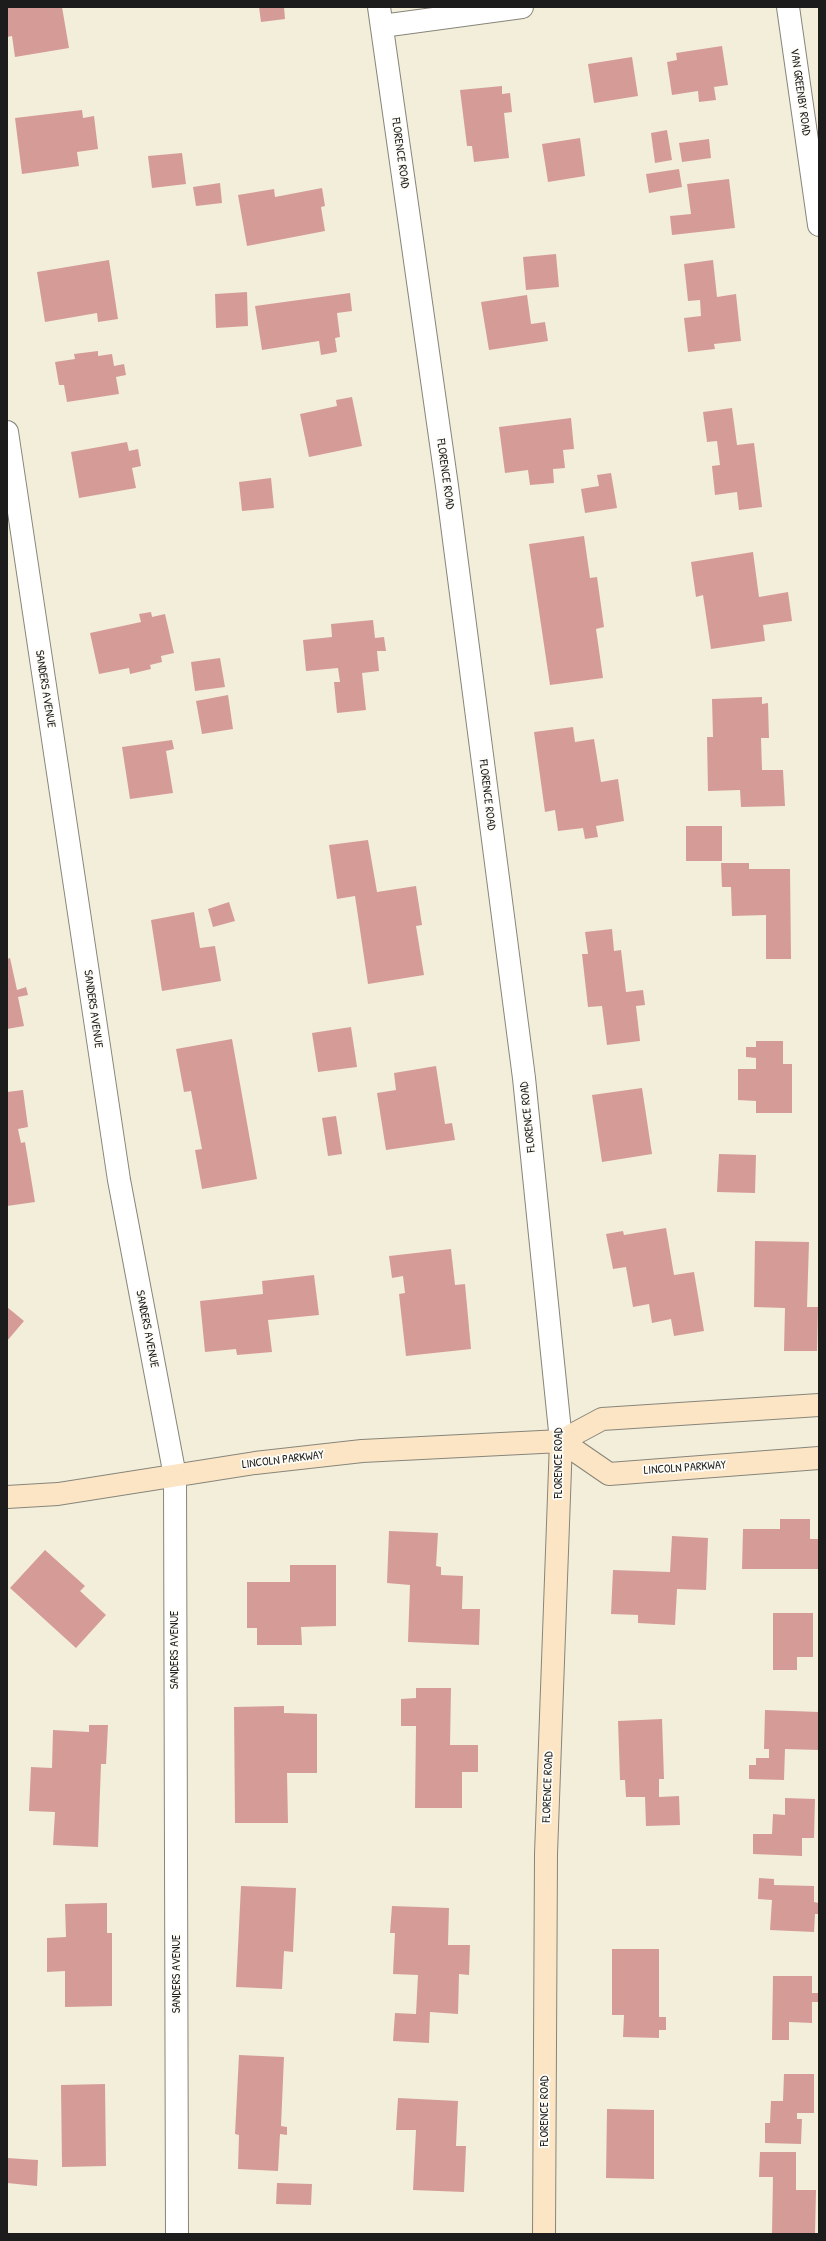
<!DOCTYPE html>
<html>
<head>
<meta charset="utf-8">
<style>
	body { margin:0 }
	#map { position:relative; width:826px; height:2241px; overflow:hidden; background:#f2eeda; font-family:"Patrick Hand",sans-serif }
	canvas { display:block }
	.frame { position:absolute; inset:0; border:8px solid #1c1c1c; pointer-events:none }
</style>
</head>
<body>
<div id="map">
<canvas width="826" height="2241"></canvas>
<div class="frame"></div>
</div>
<script>
const context = document.querySelector('canvas').getContext('2d');
context.lineJoin = 'round';
function fillPath(path, color) { context.fillStyle = color; context.fill(path, 'evenodd'); }
const poly = rows => new Path2D(rows.map(r => 'M' + r).join(''));
function stroke(path, color, width, dash) { context.strokeStyle = color; context.lineWidth = width; context.lineCap = dash ? 'butt' : 'round'; context.setLineDash(dash || []); context.stroke(path); }
function label(font, color, halo, rows, align = 'center') {
  context.font = font + ' "Patrick Hand",sans-serif'; context.lineWidth = 3.5; context.setLineDash([]); context.textBaseline = 'middle'; context.strokeStyle = halo; context.fillStyle = color; for (const [text, x, y, turn = 0] of rows) {
    context.save(); context.translate(x, y); context.rotate((+turn || 0) * Math.PI / 180); context.textAlign = isNaN(turn) ? turn : align; if (halo) context.strokeText(text, 0, 0); context.fillText(text, 0, 0); context.restore();
  }
}
fillPath(poly([
	[8,7,62,7,69,48,15,57,12,36,7,37],
	[259,7,284,7,285,19,261,22],
	[722,46,728,85,714,87,716,100,699,102,698,91,672,95,667,62,677,60,676,53],
	[632,57,638,96,594,103,588,64],
	[502,86,502,94,510,93,512,112,504,113,509,158,474,162,472,146,467,146,460,90],
	[82,110,83,118,94,116,98,149,77,152,79,166,22,174,15,118],
	[667,130,672,160,655,163,651,133],
	[580,138,585,176,548,182,542,144],
	[709,139,711,158,682,162,679,143],
	[182,153,186,184,152,188,148,156],
	[679,169,682,187,649,193,646,174],
	[729,179,735,228,672,235,670,216,691,214,687,184],
	[220,183,222,203,196,206,193,187],
	[322,188,325,206,321,207,325,231,247,246,238,195,274,189,275,197],
	[556,254,559,287,526,290,523,257],
	[109,260,118,319,98,322,97,313,45,322,37,272],
	[713,260,717,297,736,294,741,341,714,344,715,349,688,352,684,318,701,316,700,300,688,301,684,264],
	[247,292,248,326,216,328,215,294],
	[350,293,352,311,337,313,340,337,335,338,337,352,321,355,319,341,262,350,255,306],
	[527,295,531,324,545,322,548,341,489,350,481,302],
	[98,351,98,356,112,354,114,366,124,364,126,375,116,377,119,394,67,402,64,385,59,385,55,362,75,359,74,354],
	[352,397,362,446,309,457,300,414,337,406,336,400],
	[732,408,737,445,754,443,762,507,739,510,737,492,715,495,712,466,720,465,717,441,707,442,703,412],
	[571,418,574,449,563,450,565,468,553,469,554,483,530,485,528,470,505,473,499,427],
	[127,442,129,451,138,449,141,466,132,468,136,488,79,498,71,452],
	[611,473,617,508,585,513,581,489,599,486,597,475],
	[271,478,274,508,242,511,239,482],
	[584,536,590,578,597,577,604,627,596,629,603,678,550,685,529,544],
	[753,552,759,597,788,592,792,621,763,625,765,641,711,649,703,595,696,597,691,562],
	[151,612,152,617,165,614,174,653,161,656,162,662,150,665,151,669,130,674,129,668,99,674,90,633,141,622,139,614],
	[373,620,375,638,384,637,386,651,377,651,379,671,362,673,366,710,337,713,334,682,340,682,338,668,306,671,303,640,332,637,331,624],
	[220,658,225,687,195,691,191,662],
	[228,695,233,729,202,734,196,701],
	[762,697,762,704,768,703,769,738,761,738,762,770,783,770,785,806,741,807,740,790,708,791,707,737,713,737,712,699],
	[573,727,575,742,594,739,601,782,618,779,624,821,596,826,598,837,585,839,583,828,558,831,555,810,545,812,534,732],
	[172,740,174,749,166,751,173,793,130,799,122,747],
	[686,826,722,826,722,861,686,861],
	[368,840,377,892,416,886,422,925,416,926,424,975,368,984,355,896,337,899,329,845],
	[721,863,749,863,749,869,790,869,791,959,766,959,766,915,732,916,731,887,722,887],
	[229,902,235,921,213,927,208,909],
	[194,912,200,948,215,946,221,981,162,991,151,920],
	[612,929,614,951,621,950,626,992,643,990,645,1005,636,1006,640,1041,607,1045,602,1006,588,1007,582,954,588,954,585,932],
	[10,958,17,990,26,987,28,995,18,997,24,1026,7,1029,7,959],
	[351,1027,357,1067,318,1072,312,1033],
	[232,1039,257,1179,202,1189,195,1150,202,1149,191,1091,184,1092,176,1049],
	[756,1041,783,1041,783,1064,792,1064,792,1113,756,1113,756,1101,738,1100,738,1069,756,1069,756,1058,746,1057,746,1047,756,1047],
	[436,1066,445,1124,452,1123,455,1140,386,1150,377,1093,396,1090,394,1073],
	[642,1088,652,1154,602,1162,592,1095],
	[23,1090,28,1127,18,1129,21,1143,25,1142,35,1202,7,1206,7,1092],
	[336,1116,342,1154,328,1156,322,1118],
	[719,1154,756,1155,755,1193,717,1192],
	[666,1228,674,1275,694,1272,704,1331,674,1336,671,1319,652,1323,649,1304,633,1307,626,1267,613,1269,606,1234,623,1231,624,1235],
	[755,1241,809,1242,807,1307,818,1307,817,1351,784,1351,785,1308,754,1307],
	[451,1249,455,1285,465,1284,471,1349,406,1356,399,1294,405,1293,403,1276,392,1278,389,1256],
	[314,1275,319,1315,268,1320,272,1352,237,1355,236,1349,205,1352,200,1301,263,1294,262,1281],
	[7,1307,24,1321,7,1341],
	[780,1519,810,1519,810,1539,819,1539,819,1569,742,1569,743,1529,780,1529],
	[389,1531,438,1533,436,1566,441,1567,441,1575,463,1576,462,1609,480,1609,479,1645,408,1642,410,1585,387,1583],
	[672,1536,708,1538,706,1590,677,1589,675,1625,638,1623,638,1615,611,1614,613,1570,670,1572],
	[45,1550,85,1586,80,1591,106,1615,76,1648,10,1588],
	[290,1565,336,1565,336,1626,301,1627,302,1645,257,1645,257,1628,247,1628,247,1582,290,1582],
	[773,1613,813,1613,813,1657,797,1657,797,1670,773,1670],
	[416,1688,451,1688,450,1745,478,1745,478,1772,462,1772,462,1808,415,1808,416,1726,401,1726,401,1699,416,1698],
	[284,1706,284,1713,317,1714,317,1773,287,1773,288,1823,235,1823,234,1707],
	[765,1710,819,1712,819,1750,785,1749,784,1780,749,1779,749,1765,756,1765,756,1758,769,1758,769,1749,764,1749],
	[662,1719,664,1779,659,1779,659,1797,679,1796,680,1825,646,1826,645,1797,626,1797,625,1780,620,1780,618,1721],
	[89,1725,108,1725,106,1764,101,1764,98,1847,53,1845,55,1812,29,1811,31,1767,52,1768,53,1730,89,1732],
	[785,1798,815,1799,814,1838,802,1838,802,1856,753,1854,753,1834,772,1834,773,1814,785,1815],
	[759,1878,774,1879,774,1885,814,1886,814,1902,819,1903,819,1914,815,1914,814,1932,770,1930,772,1900,758,1899],
	[241,1886,296,1888,293,1952,284,1951,282,1989,236,1987],
	[107,1903,107,1933,112,1933,112,2006,65,2007,65,1971,47,1972,47,1938,66,1937,65,1904],
	[392,1906,449,1908,448,1945,470,1945,469,1975,459,1974,458,2014,430,2012,429,2043,393,2041,395,2013,416,2014,418,1975,393,1974,395,1933,390,1933],
	[612,1949,659,1949,659,2017,666,2017,666,2030,659,2030,659,2038,623,2037,624,2015,612,2015],
	[773,1976,812,1976,812,1993,819,1993,818,2002,812,2002,812,2023,789,2022,789,2040,772,2040],
	[239,2055,284,2057,281,2126,287,2127,287,2135,280,2134,278,2171,238,2169,239,2135,235,2134],
	[784,2074,814,2074,814,2113,797,2113,797,2119,802,2119,801,2144,765,2143,765,2123,770,2123,771,2101,783,2101],
	[105,2084,106,2166,62,2167,61,2085],
	[398,2098,458,2101,456,2146,466,2146,464,2192,413,2190,416,2130,396,2130],
	[607,2109,654,2110,654,2179,606,2178],
	[760,2152,796,2152,796,2190,816,2190,815,2234,772,2234,773,2177,759,2177],
	[7,2158,38,2160,37,2186,7,2183],
	[277,2183,312,2184,311,2205,276,2204]
]), '#d59c97');
const street = poly([
	[379,7,447,486,524,1078,561,1441],
	[788,7,819,225],
	[382,26,522,7],
	[7,432,119,1180,175,1476,177,2234]
]);
const secondary = poly([
	[561,1441,609,1474,819,1458],
	[7,1497,58,1494,255,1463,362,1451,561,1441,602,1419,819,1405],
	[544,2234,546,1854,561,1441]
]);
stroke(street, '#87857b', 24);
stroke(secondary, '#87857b', 24);
stroke(street, '#fff', 22);
stroke(secondary, '#fce5c4', 22);
label('12px', '#1c1c1c', '#fdfcf7', [
	["VAN GREENBY ROAD",800,92,82],
	["FLORENCE ROAD",400,153,82],
	["FLORENCE ROAD",445,474,82],
	["SANDERS AVENUE",45,689,81],
	["FLORENCE ROAD",487,795,83],
	["SANDERS AVENUE",93,1009,82],
	["FLORENCE ROAD",528,1117,-96],
	["SANDERS AVENUE",147,1329,79],
	["LINCOLN PARKWAY",283,1460,-7],
	["FLORENCE ROAD",559,1463,-90],
	["LINCOLN PARKWAY",685,1468,-4],
	["SANDERS AVENUE",175,1650,-90],
	["FLORENCE ROAD",548,1787,-88],
	["SANDERS AVENUE",177,1974,-90],
	["FLORENCE ROAD",545,2111,-90]
]);
</script>
</body>
</html>
